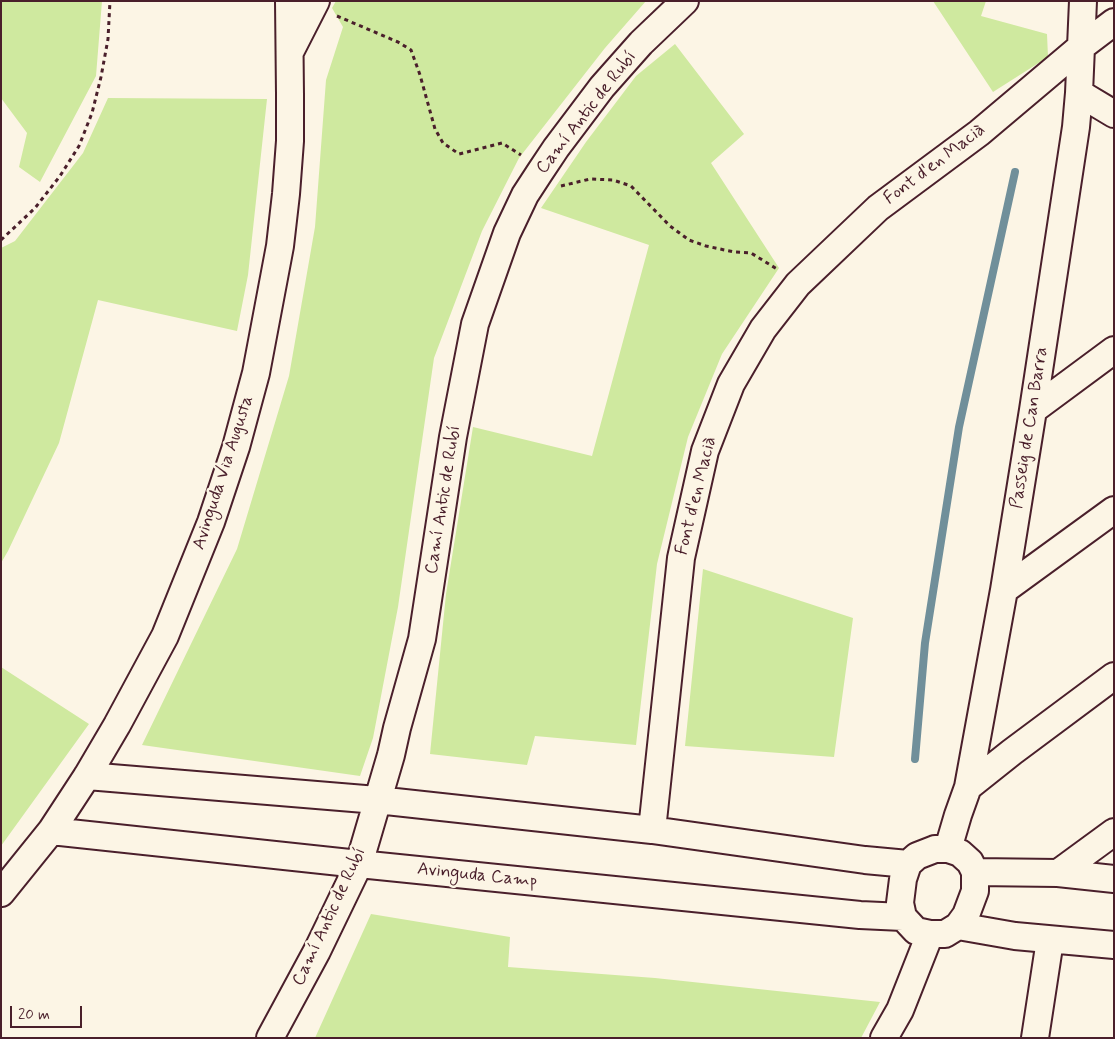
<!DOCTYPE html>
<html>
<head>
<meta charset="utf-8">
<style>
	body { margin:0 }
	#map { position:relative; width:1115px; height:1039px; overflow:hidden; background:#fcf5e5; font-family:Mynerve,sans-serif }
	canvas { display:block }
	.frame { position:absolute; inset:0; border:2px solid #4a1f2b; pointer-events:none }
	.scale { position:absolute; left:10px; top:1006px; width:72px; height:22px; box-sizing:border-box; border:2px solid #4a1f2b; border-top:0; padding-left:6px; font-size:15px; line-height:18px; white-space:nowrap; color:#4a1f2b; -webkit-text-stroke:4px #fcf5e5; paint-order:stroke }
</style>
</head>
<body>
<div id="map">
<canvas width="1115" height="1039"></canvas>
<div class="frame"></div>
<div class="scale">20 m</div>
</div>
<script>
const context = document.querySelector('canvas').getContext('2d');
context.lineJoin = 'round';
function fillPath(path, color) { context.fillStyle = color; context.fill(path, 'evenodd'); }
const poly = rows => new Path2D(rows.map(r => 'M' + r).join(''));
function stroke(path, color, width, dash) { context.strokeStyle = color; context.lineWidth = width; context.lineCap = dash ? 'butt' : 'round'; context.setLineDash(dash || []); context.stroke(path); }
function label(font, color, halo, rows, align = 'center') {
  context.font = font + ' Mynerve,sans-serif'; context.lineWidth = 5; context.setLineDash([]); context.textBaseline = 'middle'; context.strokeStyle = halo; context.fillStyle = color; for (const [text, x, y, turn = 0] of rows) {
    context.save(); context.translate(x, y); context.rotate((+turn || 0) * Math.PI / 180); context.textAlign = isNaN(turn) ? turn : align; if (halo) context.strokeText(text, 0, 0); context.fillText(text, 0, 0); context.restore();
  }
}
fillPath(poly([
	[1,1,102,1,96,76,40,182,19,167,27,133,1,98],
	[336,1,646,1,605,48,519,158,482,231,434,358,398,607,373,738,360,776,142,745,237,549,289,376,315,227,326,80,343,27,332,8],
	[933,1,986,1,981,16,1047,34,1048,57,993,92],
	[675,44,744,134,711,163,779,268,722,354,688,437,657,564,636,745,535,736,527,765,430,754,446,594,473,427,592,456,649,245,541,208,586,142,636,76],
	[108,98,267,99,248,275,237,331,98,300,59,443,8,551,1,563,1,248,15,241,83,153],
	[703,569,853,618,834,757,685,746],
	[1,667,89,724,1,846],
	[371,914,510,937,508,967,655,978,880,1002,861,1038,315,1038]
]), '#cfe99f');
stroke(poly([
	[915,759,925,643,959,427,1015,172]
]), '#708f9a', 8);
const street = poly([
	[291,50,316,1],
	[1079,93,1114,114],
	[1033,410,1114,350],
	[1004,590,1114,510],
	[87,776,377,800,652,830,865,860,908,864],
	[968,787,1012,752,1114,676],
	[652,830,681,558,705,451,731,384,763,329,798,284,878,208,979,133,1081,47,1114,22],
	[51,831,359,864,860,915,903,917],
	[935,849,948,849,960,853,970,862,975,872,975,891,966,915,958,926,945,934,930,934,916,931,903,917,900,903,903,879,908,864,917,856,935,849],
	[948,849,958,815,968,787,1004,590,1033,410,1076,127,1079,93,1083,1],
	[975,872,1058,873,1114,879],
	[1058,873,1114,832],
	[1,893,51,831,87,776,117,725,165,636,211,522,236,447,256,373,280,246,286,194,290,141,290,95,289,1],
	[958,926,1015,936,1114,945],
	[270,1038,317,951,359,864,391,755,397,728,422,639,453,437,475,324,507,233,525,195,540,172,556,148,602,87,641,43,685,1],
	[884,1038,900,1010,930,934],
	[1035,1038,1050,940]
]);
stroke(street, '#4a1f2b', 30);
stroke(poly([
	[337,16,398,42,411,50,420,75,435,129,443,143,459,154,502,143,521,155],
	[561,186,590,179,613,180,631,186,670,226,689,240,706,246,734,252,751,253,777,269],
	[1,240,35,208,60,176,79,146,92,113,101,77,108,39,110,1]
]), '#4a1f2b', 3, [4, 4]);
stroke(street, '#fcf5e5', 26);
label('18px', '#4a1f2b', '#fcf5e5', [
	["Camí Antic de Rubí",587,113,-52],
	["Font d'en Macià",935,165,-37],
	["Passeig de Can Barra",1030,428,-81],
	["Avinguda Via Augusta",224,473,-72],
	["Font d'en Macià",697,496,-76],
	["Camí Antic de Rubí",444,500,-81],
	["Avinguda Camp",477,876,6],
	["Camí Antic de Rubí",330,917,-65]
]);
</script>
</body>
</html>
